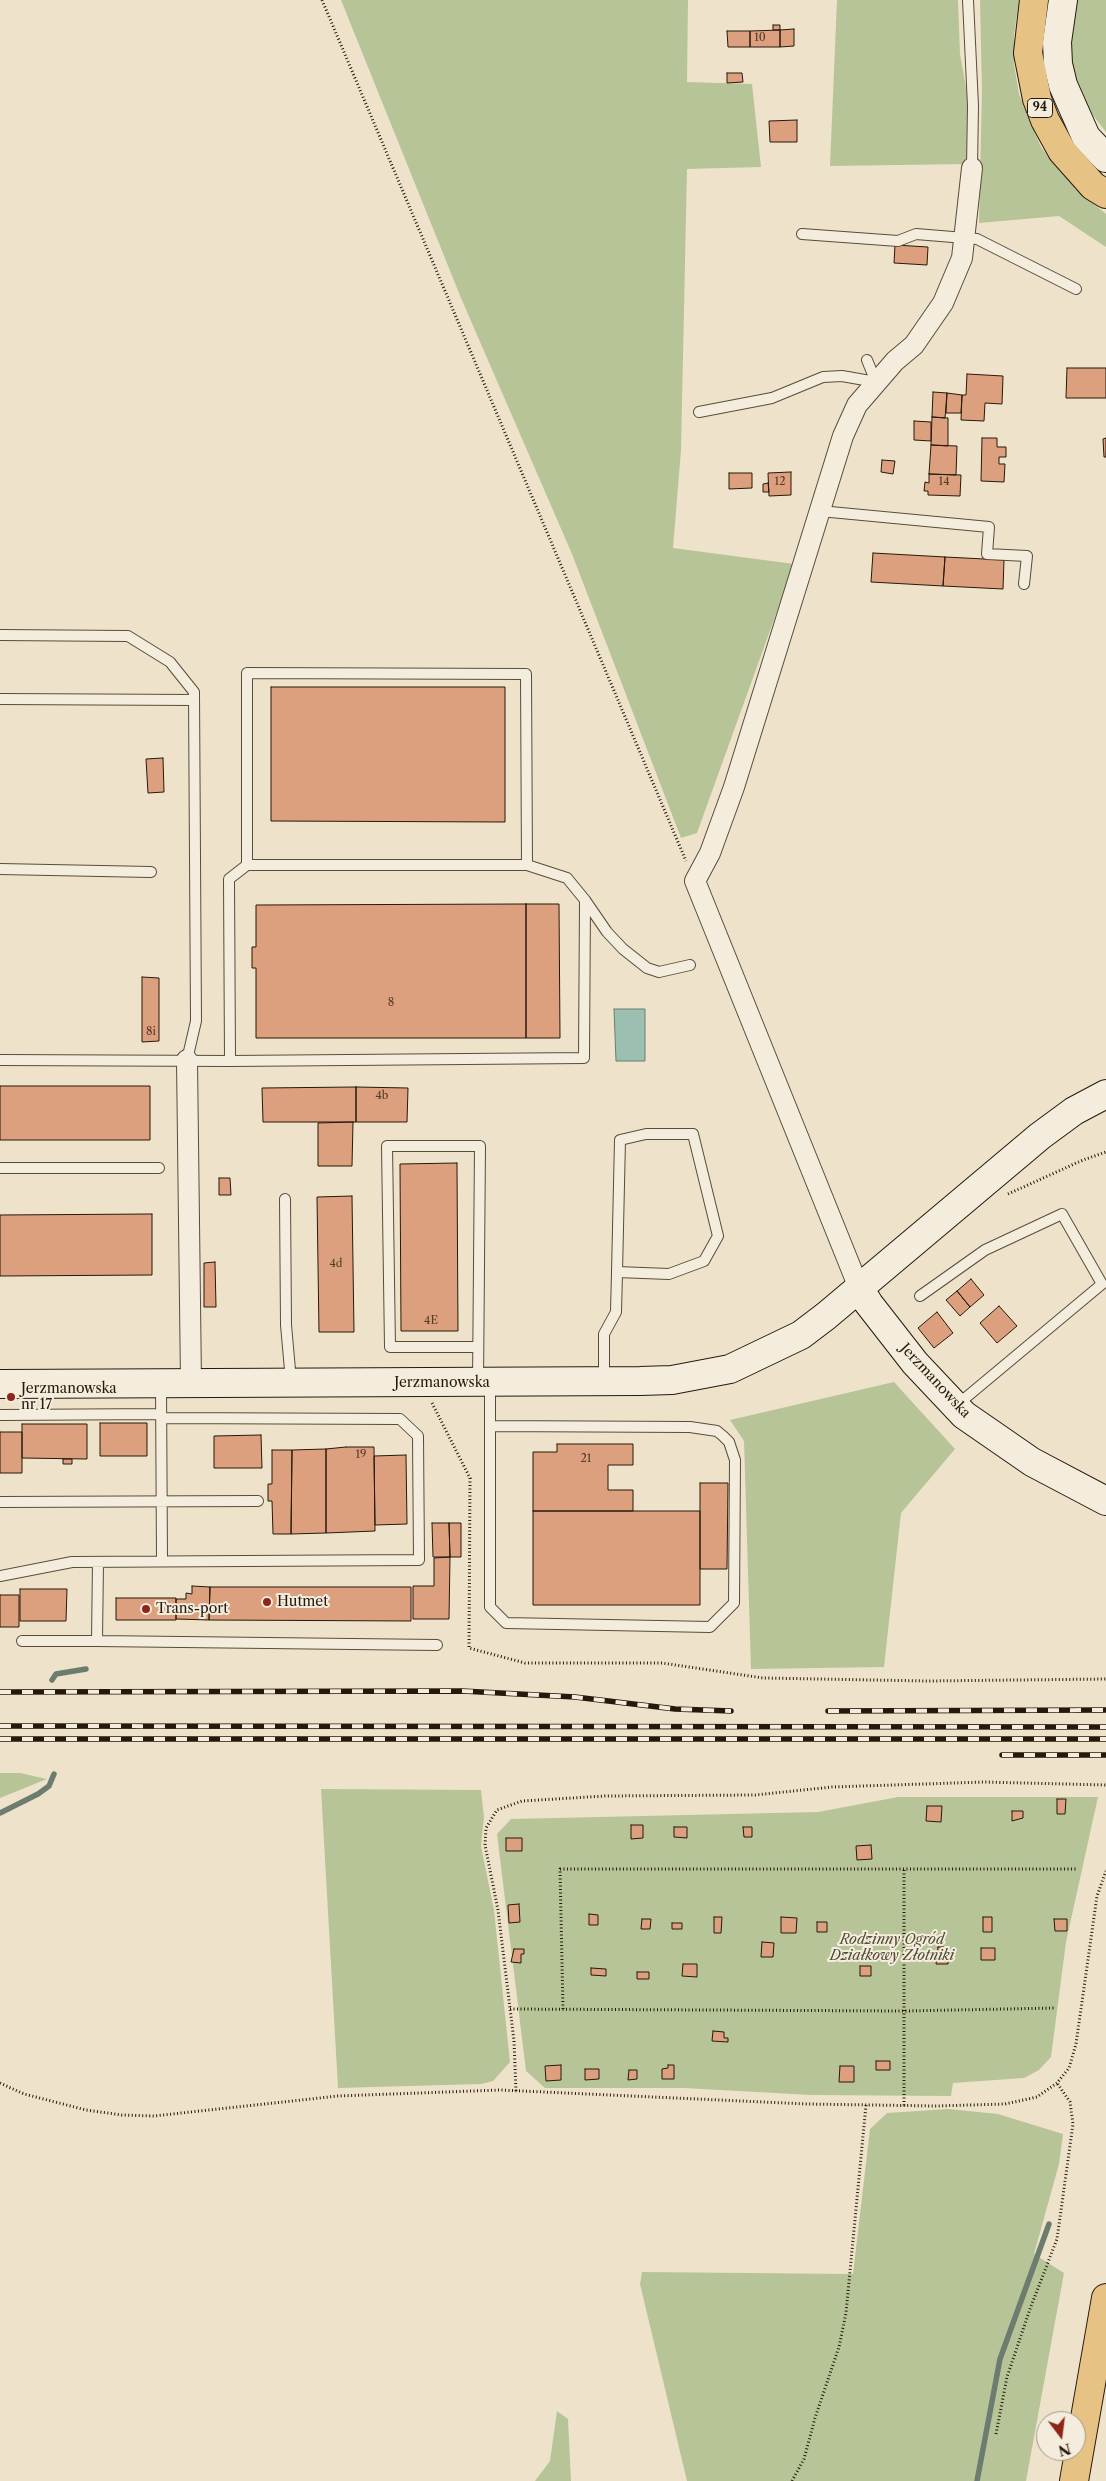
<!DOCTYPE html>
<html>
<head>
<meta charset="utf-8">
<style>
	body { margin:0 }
	#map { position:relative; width:1106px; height:2481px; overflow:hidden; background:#eee3ca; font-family:"Libre Caslon Text",serif }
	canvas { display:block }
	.north { position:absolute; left:1036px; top:2411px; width:50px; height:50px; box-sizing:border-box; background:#f4eddd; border:1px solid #a29889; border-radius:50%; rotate:165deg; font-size:14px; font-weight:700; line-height:20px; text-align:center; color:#26190b }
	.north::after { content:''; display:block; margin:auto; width:18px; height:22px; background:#8f2418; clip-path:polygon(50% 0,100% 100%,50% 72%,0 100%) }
</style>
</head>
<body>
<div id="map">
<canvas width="1106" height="2481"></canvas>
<div class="north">N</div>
</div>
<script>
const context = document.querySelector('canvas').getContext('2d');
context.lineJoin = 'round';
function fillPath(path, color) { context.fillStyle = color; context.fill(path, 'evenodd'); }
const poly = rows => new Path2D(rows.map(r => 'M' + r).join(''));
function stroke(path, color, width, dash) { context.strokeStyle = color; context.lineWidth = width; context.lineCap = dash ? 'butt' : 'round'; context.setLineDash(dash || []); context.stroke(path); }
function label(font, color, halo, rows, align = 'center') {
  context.font = font + ' "Libre Caslon Text",serif'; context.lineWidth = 4; context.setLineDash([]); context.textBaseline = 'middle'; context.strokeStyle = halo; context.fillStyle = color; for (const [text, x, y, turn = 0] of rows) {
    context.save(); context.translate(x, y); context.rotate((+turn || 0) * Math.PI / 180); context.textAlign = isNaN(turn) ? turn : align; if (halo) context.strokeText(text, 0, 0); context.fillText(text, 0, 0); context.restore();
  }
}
fillPath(poly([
	[341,0,688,0,687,82,752,84,761,167,687,169,681,450,673,548,794,564,697,833,681,838,572,554,461,298],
	[837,0,958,0,960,54,967,93,967,164,830,166],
	[980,0,1019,0,1014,35,1014,64,1019,94,1027,115,1041,147,1052,162,1078,191,1106,214,1106,247,1059,216,979,223,982,91],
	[1077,0,1106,0,1106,132,1085,105,1069,65,1072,15],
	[894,1382,955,1449,901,1513,884,1667,751,1669,744,1441,730,1420],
	[0,1773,20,1773,47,1779,0,1798],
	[321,1789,481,1790,484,1817,481,1846,494,1910,510,2062,493,2081,481,2084,338,2088],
	[898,1797,1098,1797,1066,1942,1051,2057,1039,2070,1024,2078,953,2083,951,2096,811,2095,684,2088,545,2088,526,2071,497,1834,511,1819,818,1812],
	[948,2109,998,2114,1063,2134,1059,2164,1034,2254,1064,2273,1026,2481,687,2481,640,2284,642,2272,853,2274,870,2129,887,2113],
	[557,2411,568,2419,571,2481,535,2481,550,2461]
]), '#b7c498');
const water = poly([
	[614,1009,645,1009,645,1061,616,1061,614,1009]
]);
fillPath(water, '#9bbfb1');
stroke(water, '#6c7d6f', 1);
stroke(poly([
	[52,1680,56,1674,86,1669],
	[0,1813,38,1794,49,1786,54,1774],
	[977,2481,1000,2359,1049,2224]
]), '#6c7d6f', 5.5);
const building = poly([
	[773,25,780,25,780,30,773,30,773,25],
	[794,29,794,46,780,47,780,30,794,29],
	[780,30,780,47,750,47,750,31,780,30],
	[727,31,750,31,750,47,728,47,727,31],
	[727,73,742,73,743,82,727,83,727,73],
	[797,120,797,142,770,142,769,121,797,120],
	[895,245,928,247,927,265,894,263,895,245],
	[1067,368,1106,368,1106,398,1066,398,1067,368],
	[967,374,1003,376,1002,404,985,403,984,421,961,420,962,395,966,395,967,374],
	[933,392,947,393,945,418,932,417,933,392],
	[947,393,962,395,961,413,946,413,947,393],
	[932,417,948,418,948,446,931,445,932,417],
	[914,421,931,422,931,441,914,440,914,421],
	[982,438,997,438,997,447,1006,447,1006,457,999,457,999,464,1005,464,1004,482,981,481,982,438],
	[1106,438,1106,457,1104,457,1103,439,1106,438],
	[931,445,957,446,956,475,929,474,931,445],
	[882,460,895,461,893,474,881,472,882,460],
	[791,472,791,495,769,496,768,473,791,472],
	[729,473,752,473,752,488,729,489,729,473],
	[929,474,961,475,960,496,928,495,928,491,924,491,925,482,929,483,929,474],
	[768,483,769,492,763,492,763,484,768,483],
	[873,553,945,557,943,586,871,582,873,553],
	[945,557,1004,560,1003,589,943,586,945,557],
	[271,687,505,687,505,822,271,821,271,687],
	[163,758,164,792,148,793,146,759,163,758],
	[526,904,526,1038,256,1038,256,968,252,968,252,947,256,947,256,905,526,904],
	[526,904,559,904,560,1038,526,1038,526,904],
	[142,977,159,978,159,1041,142,1042,142,977],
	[0,1086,150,1086,150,1140,0,1140,0,1086],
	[356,1087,356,1122,263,1122,262,1088,356,1087],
	[356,1087,408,1088,407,1122,356,1122,356,1087],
	[353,1122,352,1166,318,1166,318,1123,353,1122],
	[457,1163,458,1331,401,1331,400,1164,457,1163],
	[219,1178,230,1178,231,1195,219,1195,219,1178],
	[352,1196,354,1332,319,1332,317,1197,352,1196],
	[152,1214,152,1275,0,1276,0,1215,152,1214],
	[215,1262,216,1307,204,1307,204,1263,215,1262],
	[971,1279,984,1295,970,1307,957,1291,971,1279],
	[957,1291,970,1307,960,1316,946,1300,957,1291],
	[999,1306,1017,1326,997,1343,980,1323,999,1306],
	[937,1312,953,1333,934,1348,918,1328,937,1312],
	[100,1423,147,1423,147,1456,100,1456,100,1423],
	[22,1424,87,1424,87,1459,22,1458,22,1424],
	[0,1432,22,1432,22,1473,0,1473,0,1432],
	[261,1435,262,1468,214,1468,214,1436,261,1435],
	[557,1444,633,1444,633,1465,608,1465,608,1490,633,1490,633,1511,533,1511,533,1452,557,1452,557,1444],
	[346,1447,374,1447,375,1531,326,1533,326,1449,346,1447],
	[326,1449,326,1533,291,1534,292,1450,326,1449],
	[272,1450,292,1450,291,1534,273,1534,272,1501,268,1501,268,1484,272,1484,272,1450],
	[406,1455,407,1524,375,1525,374,1456,406,1455],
	[63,1459,72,1459,72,1464,63,1464,63,1459],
	[700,1483,728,1483,727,1569,700,1569,700,1483],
	[533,1511,700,1511,700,1605,533,1605,533,1511],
	[432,1523,449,1523,450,1557,433,1557,432,1523],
	[449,1523,461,1523,461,1557,450,1557,449,1523],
	[450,1557,449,1619,413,1619,413,1586,434,1586,434,1558,450,1557],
	[192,1586,210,1587,209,1620,176,1619,176,1599,186,1599,186,1593,192,1594,192,1586],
	[210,1587,411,1587,411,1621,209,1620,210,1587],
	[20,1589,67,1589,66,1621,20,1621,20,1589],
	[0,1595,19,1595,19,1627,0,1627,0,1595],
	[116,1598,176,1598,176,1620,116,1620,116,1598],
	[1057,1799,1066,1799,1065,1814,1057,1814,1057,1799],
	[927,1806,942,1806,941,1822,926,1821,927,1806],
	[1012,1811,1023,1811,1023,1818,1012,1821,1012,1811],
	[631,1825,643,1825,643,1838,631,1839,631,1825],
	[674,1827,687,1827,687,1838,674,1837,674,1827],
	[743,1827,752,1827,752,1837,744,1837,743,1827],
	[506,1838,522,1838,522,1851,506,1851,506,1838],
	[871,1845,872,1859,857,1860,856,1846,871,1845],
	[519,1904,520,1922,509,1923,508,1905,519,1904],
	[589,1914,598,1915,598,1925,589,1925,589,1914],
	[714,1917,722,1917,721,1933,714,1933,714,1917],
	[781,1917,797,1918,796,1933,781,1933,781,1917],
	[983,1917,992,1917,992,1932,983,1932,983,1917],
	[642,1919,651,1919,650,1929,641,1929,642,1919],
	[1054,1919,1067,1919,1067,1931,1055,1931,1054,1919],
	[817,1922,827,1922,827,1932,817,1932,817,1922],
	[672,1923,682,1923,682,1929,672,1929,672,1923],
	[762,1942,774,1943,773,1957,761,1957,762,1942],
	[938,1947,948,1947,948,1964,936,1964,938,1947],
	[981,1948,995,1948,995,1960,981,1960,981,1948],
	[514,1949,524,1949,524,1954,521,1954,521,1963,511,1962,514,1949],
	[683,1964,697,1964,697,1977,682,1976,683,1964],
	[860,1966,871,1966,871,1976,860,1976,860,1966],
	[591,1968,606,1969,606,1976,591,1975,591,1968],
	[637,1972,649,1972,649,1979,637,1979,637,1972],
	[713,2031,724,2032,724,2038,728,2038,728,2042,712,2041,713,2031],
	[876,2061,890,2061,890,2070,876,2070,876,2061],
	[561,2065,561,2080,546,2081,545,2066,561,2065],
	[668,2065,674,2065,674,2079,662,2079,662,2069,668,2068,668,2065],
	[840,2066,854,2066,854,2082,839,2082,840,2066],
	[585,2069,599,2069,599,2079,585,2080,585,2069],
	[629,2070,637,2070,637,2079,628,2080,629,2070]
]);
fillPath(building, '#dda07e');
stroke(building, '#26190b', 1);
const lane = poly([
	[968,0,973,106,972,168],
	[802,234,898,241,916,234,977,239,1076,289],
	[867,360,876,382],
	[699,412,772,398,823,377,842,376,876,382],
	[820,511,989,527,987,554,1027,556,1024,584],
	[0,635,128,636,170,662,194,692,196,1021,187,1060],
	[0,699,194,700],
	[247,865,247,673,526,674,527,865],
	[0,869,151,872],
	[585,900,607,932,623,949,647,968,659,972,690,965],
	[0,1060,230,1061,584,1058,585,900,567,878,527,865,247,865,229,879,230,1061],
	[0,1168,159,1168],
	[285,1199,286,1325,291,1381],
	[920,1296,985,1250,1062,1214,1102,1284,957,1405],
	[478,1347,390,1347,387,1146,480,1146,478,1382],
	[604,1380,604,1334,616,1312,617,1272,620,1140,646,1134,693,1134,718,1236,704,1261,669,1274,617,1272],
	[161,1384,162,1560],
	[490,1384,490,1607,506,1623,710,1627,734,1603,735,1460,729,1442,723,1436,717,1431,690,1427,490,1426],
	[0,1415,161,1414],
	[0,1502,258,1501],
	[98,1562,97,1641,437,1645],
	[0,1576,72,1562,419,1560,418,1436,400,1419,161,1418],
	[22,1641,97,1641]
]);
const street = poly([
	[187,1060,191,1383],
	[859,1288,695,881,710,853,734,787,843,436,857,405,895,361,914,345,943,303,962,258,972,168]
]);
const secondary = poly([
	[1063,0,1057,42,1058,64,1063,85,1086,137,1106,158],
	[859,1288,869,1304,915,1363,964,1415,1032,1462,1106,1501],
	[0,1384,640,1381,672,1380,730,1369,801,1335,826,1316,1040,1136,1074,1111,1106,1094]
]);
const primary = poly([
	[1034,0,1028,53,1037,99,1045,120,1062,151,1093,186,1106,194],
	[1074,2481,1106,2298]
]);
stroke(lane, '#584c3b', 12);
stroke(street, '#584c3b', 22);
stroke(secondary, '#26190b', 30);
stroke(primary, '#26190b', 30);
stroke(poly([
	[322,0,686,861],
	[1008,1194,1083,1160,1106,1152],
	[432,1403,470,1478,469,1648,525,1663,662,1663,763,1678,928,1681,1106,1679],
	[904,1870,904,2106],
	[510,2009,904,2011,1056,2008],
	[563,2009,560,1869,1077,1869],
	[0,2083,24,2094,86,2110,122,2115,154,2116,338,2096,500,2090,807,2104,936,2106,1005,2104,1037,2097,1057,2083,1069,2068,1076,2044,1097,1896,1106,1871],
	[516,2091,514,2041,498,1910,485,1845,486,1828,497,1810,522,1801,605,1796,755,1795,832,1787,984,1782,1106,1785],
	[996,2434,1007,2377,1030,2309,1057,2239,1073,2124,1070,2102,1057,2083],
	[792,2481,804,2459,815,2418,839,2347,846,2313,866,2105]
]), '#26190b', 3, [1, 2.5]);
stroke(lane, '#f4eddd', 10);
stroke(street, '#f4eddd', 20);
stroke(secondary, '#f4eddd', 28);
stroke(primary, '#e7c285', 28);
const rail = poly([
	[0,1692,462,1691,575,1697,675,1709,731,1711],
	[828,1711,1106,1710],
	[0,1726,1106,1727],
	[0,1739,1106,1739],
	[1002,1755,1106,1755]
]);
stroke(rail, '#26190b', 5.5);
stroke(rail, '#f4eddd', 4, [11]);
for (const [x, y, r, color] of [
	[11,1397,5,"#8f2418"],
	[267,1602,5,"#8f2418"],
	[146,1609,5,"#8f2418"]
]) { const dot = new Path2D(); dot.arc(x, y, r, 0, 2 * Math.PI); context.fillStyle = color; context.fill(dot); stroke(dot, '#f4eddd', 2); }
label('11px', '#543b28', null, [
	["10",760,38],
	["12",780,482],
	["14",944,482],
	["8",391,1003],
	["8i",151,1032],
	["4b",382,1096],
	["4d",336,1264],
	["4E",431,1321],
	["19",361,1455],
	["21",586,1459]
]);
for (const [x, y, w] of [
	[1040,108,25]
]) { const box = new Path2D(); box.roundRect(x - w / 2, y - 9.5, w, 19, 4); context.fillStyle = '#f4eddd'; context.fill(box); stroke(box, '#26190b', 1); }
label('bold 12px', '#26190b', null, [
	["94",1040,108]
]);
label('14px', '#26190b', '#f4eddd', [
	["Jerzmanowska",935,1381,47],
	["Jerzmanowska",442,1383]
]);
label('14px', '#26190b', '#f4eddd', [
	["Jerzmanowska",21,1389],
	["nr 17",21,1405],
	["Hutmet",277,1602],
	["Trans-port",156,1609]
], 'left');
label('italic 14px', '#524c35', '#f4eddd', [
	["Rodzinny Ogród",892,1940],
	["Działkowy Złotniki",892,1956]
]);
</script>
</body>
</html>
